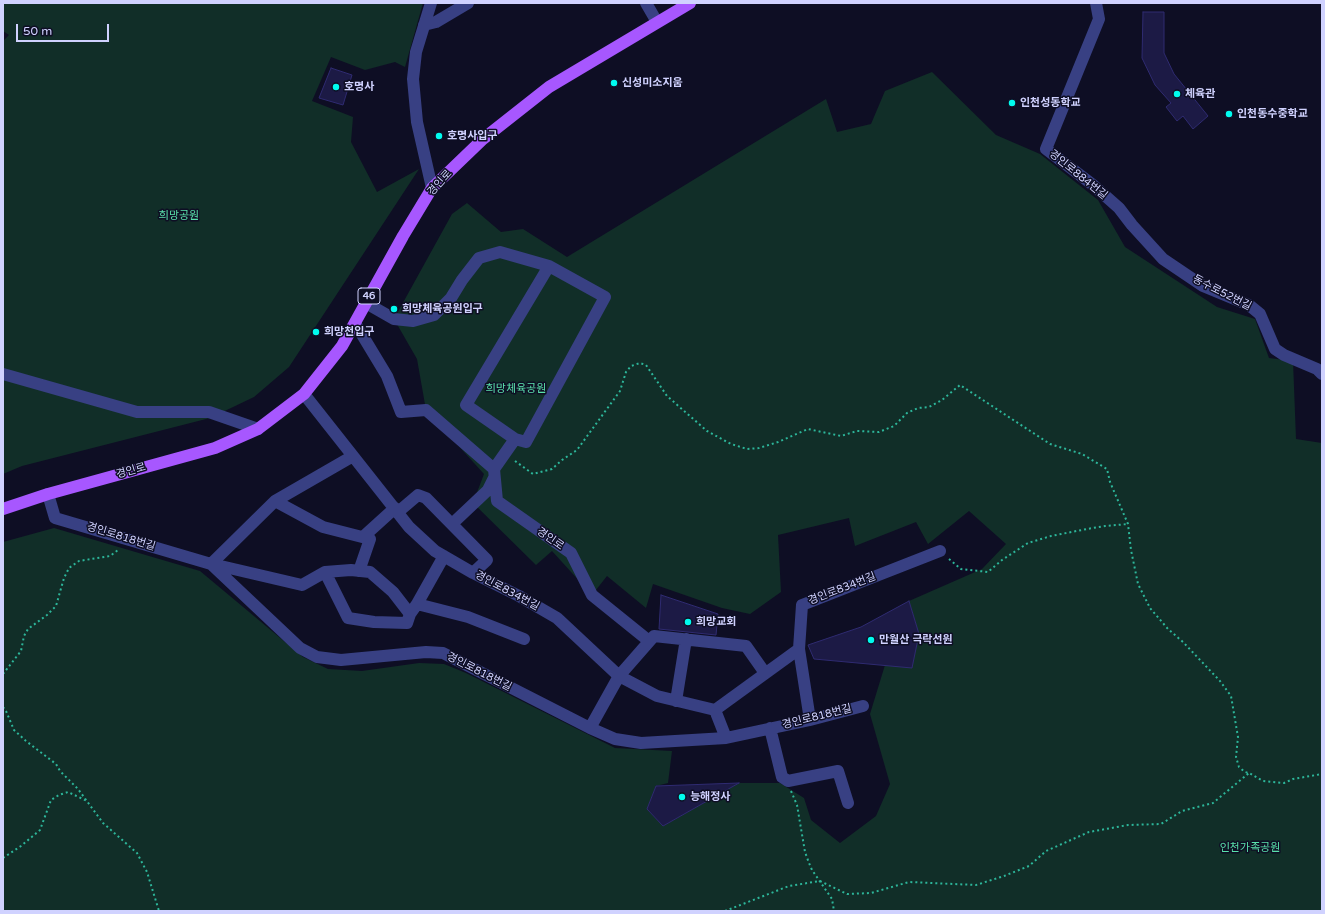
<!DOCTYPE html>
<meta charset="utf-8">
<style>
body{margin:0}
#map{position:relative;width:1325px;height:914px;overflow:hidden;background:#0e0e24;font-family:"Varela Round",sans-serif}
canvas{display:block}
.frame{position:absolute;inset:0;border:4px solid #d0d2ff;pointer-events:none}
.scale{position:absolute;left:16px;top:24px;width:93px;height:18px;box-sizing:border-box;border:2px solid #d0d2ff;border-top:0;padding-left:5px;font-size:12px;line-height:14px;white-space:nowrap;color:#d0d2ff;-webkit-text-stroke:3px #0e0e24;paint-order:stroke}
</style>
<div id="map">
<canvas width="1325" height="914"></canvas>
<div class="frame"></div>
<div class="scale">50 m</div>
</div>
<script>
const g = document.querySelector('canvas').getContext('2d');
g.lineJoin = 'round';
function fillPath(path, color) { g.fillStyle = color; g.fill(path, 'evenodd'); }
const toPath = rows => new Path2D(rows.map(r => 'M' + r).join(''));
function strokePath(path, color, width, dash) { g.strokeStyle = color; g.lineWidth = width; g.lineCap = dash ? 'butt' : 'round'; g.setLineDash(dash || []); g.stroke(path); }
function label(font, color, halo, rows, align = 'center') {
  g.font = font + ' "Varela Round","Noto Sans KR",sans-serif'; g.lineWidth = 3; g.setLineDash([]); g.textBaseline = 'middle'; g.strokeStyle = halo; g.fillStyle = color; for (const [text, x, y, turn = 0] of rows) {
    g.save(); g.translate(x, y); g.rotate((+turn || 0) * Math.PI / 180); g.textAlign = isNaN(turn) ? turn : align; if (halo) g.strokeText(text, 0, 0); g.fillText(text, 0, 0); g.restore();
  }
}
const green = toPath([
 [3,3,423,3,405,67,395,62,365,70,331,57,312,101,353,117,351,142,377,192,419,169,289,367,254,397,210,418,22,466,3,474,3,41,9,35,3,31],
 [932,72,996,135,1040,154,1098,200,1125,247,1217,307,1255,319,1269,358,1293,361,1296,439,1322,443,1322,911,3,911,3,542,54,528,200,571,303,657,328,669,362,671,419,663,444,664,466,673,615,748,672,751,668,783,656,786,647,809,663,826,739,783,780,783,804,798,811,820,840,843,876,816,890,784,870,714,885,665,912,667,919,634,909,601,982,569,1006,544,969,511,928,544,916,522,855,546,849,518,778,535,781,592,750,614,722,608,653,584,646,608,607,576,592,595,552,551,536,565,473,503,484,474,426,410,417,359,394,319,452,214,467,203,501,232,523,229,567,257,826,99,837,132,871,124,885,91]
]);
const building = toPath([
 [1143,12,1164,12,1164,53,1174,74,1208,116,1193,129,1183,116,1177,121,1166,107,1171,103,1155,85,1142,58,1143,12],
 [331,68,352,75,343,105,319,98,331,68],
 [661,595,718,614,716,635,659,629,661,595],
 [909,601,919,634,912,668,814,659,808,645,861,627,909,601],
 [739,783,663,826,647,809,656,786,739,783]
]);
const path = toPath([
 [515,461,533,474,552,469,562,460,577,450,620,391,626,372,631,366,640,363,646,365,667,396,707,431,731,444,747,449,759,448,778,442,808,429,841,436,857,431,879,432,894,426,907,413,918,408,929,407,942,400,960,385,1050,444,1082,454,1107,469,1110,482,1128,524,1131,550,1138,584,1150,608,1168,629,1183,642,1220,681,1231,696,1238,737,1236,757,1239,767,1245,772,1249,773,1263,781,1284,783,1293,779,1322,774],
 [949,559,961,569,988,572,1002,560,1028,543,1051,536,1087,529,1105,526,1128,524],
 [3,674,21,651,24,636,28,629,47,615,56,606,64,578,69,568,79,561,110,556,118,550],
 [3,707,6,711,14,730,26,741,56,764,60,771,78,789,103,823,137,853,147,872,159,911],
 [791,791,797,805,805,852,809,863,812,870,832,899,834,911],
 [3,858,21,846,40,830,51,800,59,795,68,792,87,801],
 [725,911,789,886,820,881,847,894,871,893,909,882,976,885,1004,876,1029,866,1046,851,1089,832,1128,825,1161,824,1182,811,1213,803,1249,773]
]);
const minor = toPath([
 [431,3,416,52,413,79,417,122,432,188],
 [646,3,657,22],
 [1096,3,1099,19,1046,149,1093,185,1119,208,1132,225,1163,259,1203,286,1249,305,1260,314,1275,349,1284,355,1317,369,1322,374],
 [424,25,436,22,468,3],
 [549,266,605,297,526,442,515,439,466,405,549,266],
 [366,303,394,319,413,321,434,315,451,298,462,280,479,258,500,252,549,266],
 [355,323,387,376,401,412,426,410,494,469],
 [3,374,137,412,209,412,258,429],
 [304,394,409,527,435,551,473,573,519,596,557,618,619,676,657,696,715,710,799,649,802,605,940,551],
 [515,439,494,469,497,501,571,553,592,595,649,641],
 [48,494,55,518,211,564,300,648,317,657,341,660,426,652,443,653,590,728,615,739,641,743,726,738,810,720,863,706],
 [275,501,323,527,370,539,359,571],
 [398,512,418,495,426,498,487,560,473,573],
 [452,524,488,490,494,478],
 [363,537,395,508],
 [211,564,275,501,353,456],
 [212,564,302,585,325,572,351,570,370,572,393,592,410,614,417,604,468,617,524,639],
 [325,572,348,618,374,622,407,623,410,614],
 [417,604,444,556],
 [799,649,810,720],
 [676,701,686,639],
 [715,710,726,738],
 [590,728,619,676,654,636,746,646,765,673],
 [770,728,782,777,788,781,838,771,848,803]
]);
const major = toPath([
 [3,509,48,494,215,448,258,429,304,394,342,346,403,236,432,188,483,139,549,87,690,3]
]);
const markers = [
 [614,83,4,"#00fbef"],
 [336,87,4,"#00fbef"],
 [1177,94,4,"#00fbef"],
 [1012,103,4,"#00fbef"],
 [1229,114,4,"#00fbef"],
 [439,136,4,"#00fbef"],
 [394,309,4,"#00fbef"],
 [316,332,4,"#00fbef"],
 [688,622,4,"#00fbef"],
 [871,640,4,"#00fbef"],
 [682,797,4,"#00fbef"]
];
const shields = [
 [369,296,22]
];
const shieldNames = [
 ["46",369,296]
];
const poiNames = [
 ["신성미소지움",622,83],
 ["호명사",344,87],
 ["체육관",1185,94],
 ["인천성동학교",1020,103],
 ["인천동수중학교",1237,114],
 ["호명사입구",447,136],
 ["희망체육공원입구",402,309],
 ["희망천입구",324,332],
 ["희망교회",696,622],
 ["만월산 극락선원",879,640],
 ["능해정사",690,797]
];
const streetNames = [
 ["경인로884번길",1078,175,39],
 ["경인로",440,183,-48],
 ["동수로52번길",1222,293,27],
 ["경인로",131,471,-16],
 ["경인로818번길",121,537,17],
 ["경인로",550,539,35],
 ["경인로834번길",842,589,-21],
 ["경인로834번길",507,591,28],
 ["경인로818번길",479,672,27],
 ["경인로818번길",817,717,-14]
];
const parkNames = [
 ["희망공원",179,216],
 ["희망체육공원",516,389],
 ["인천가족공원",1250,848]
];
fillPath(green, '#112e28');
fillPath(building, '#1c1a45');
strokePath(building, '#2f2b71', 1);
strokePath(path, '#2db69a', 2, [2, 3]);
strokePath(minor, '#384083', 12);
strokePath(major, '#a757ff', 12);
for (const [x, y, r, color] of markers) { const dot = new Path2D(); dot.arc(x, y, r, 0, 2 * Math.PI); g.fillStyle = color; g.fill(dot); strokePath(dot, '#0e0e24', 1.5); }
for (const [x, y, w] of shields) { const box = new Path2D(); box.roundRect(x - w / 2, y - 8, w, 16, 3); g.fillStyle = '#0e0e24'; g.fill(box); strokePath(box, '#d0d2ff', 1); }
label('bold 10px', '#d0d2ff', null, shieldNames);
label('bold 11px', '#d0d2ff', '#0e0e24', poiNames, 'left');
label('11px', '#d0d2ff', '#0e0e24', streetNames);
label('11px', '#5ae1ab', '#0e0e24', parkNames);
</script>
